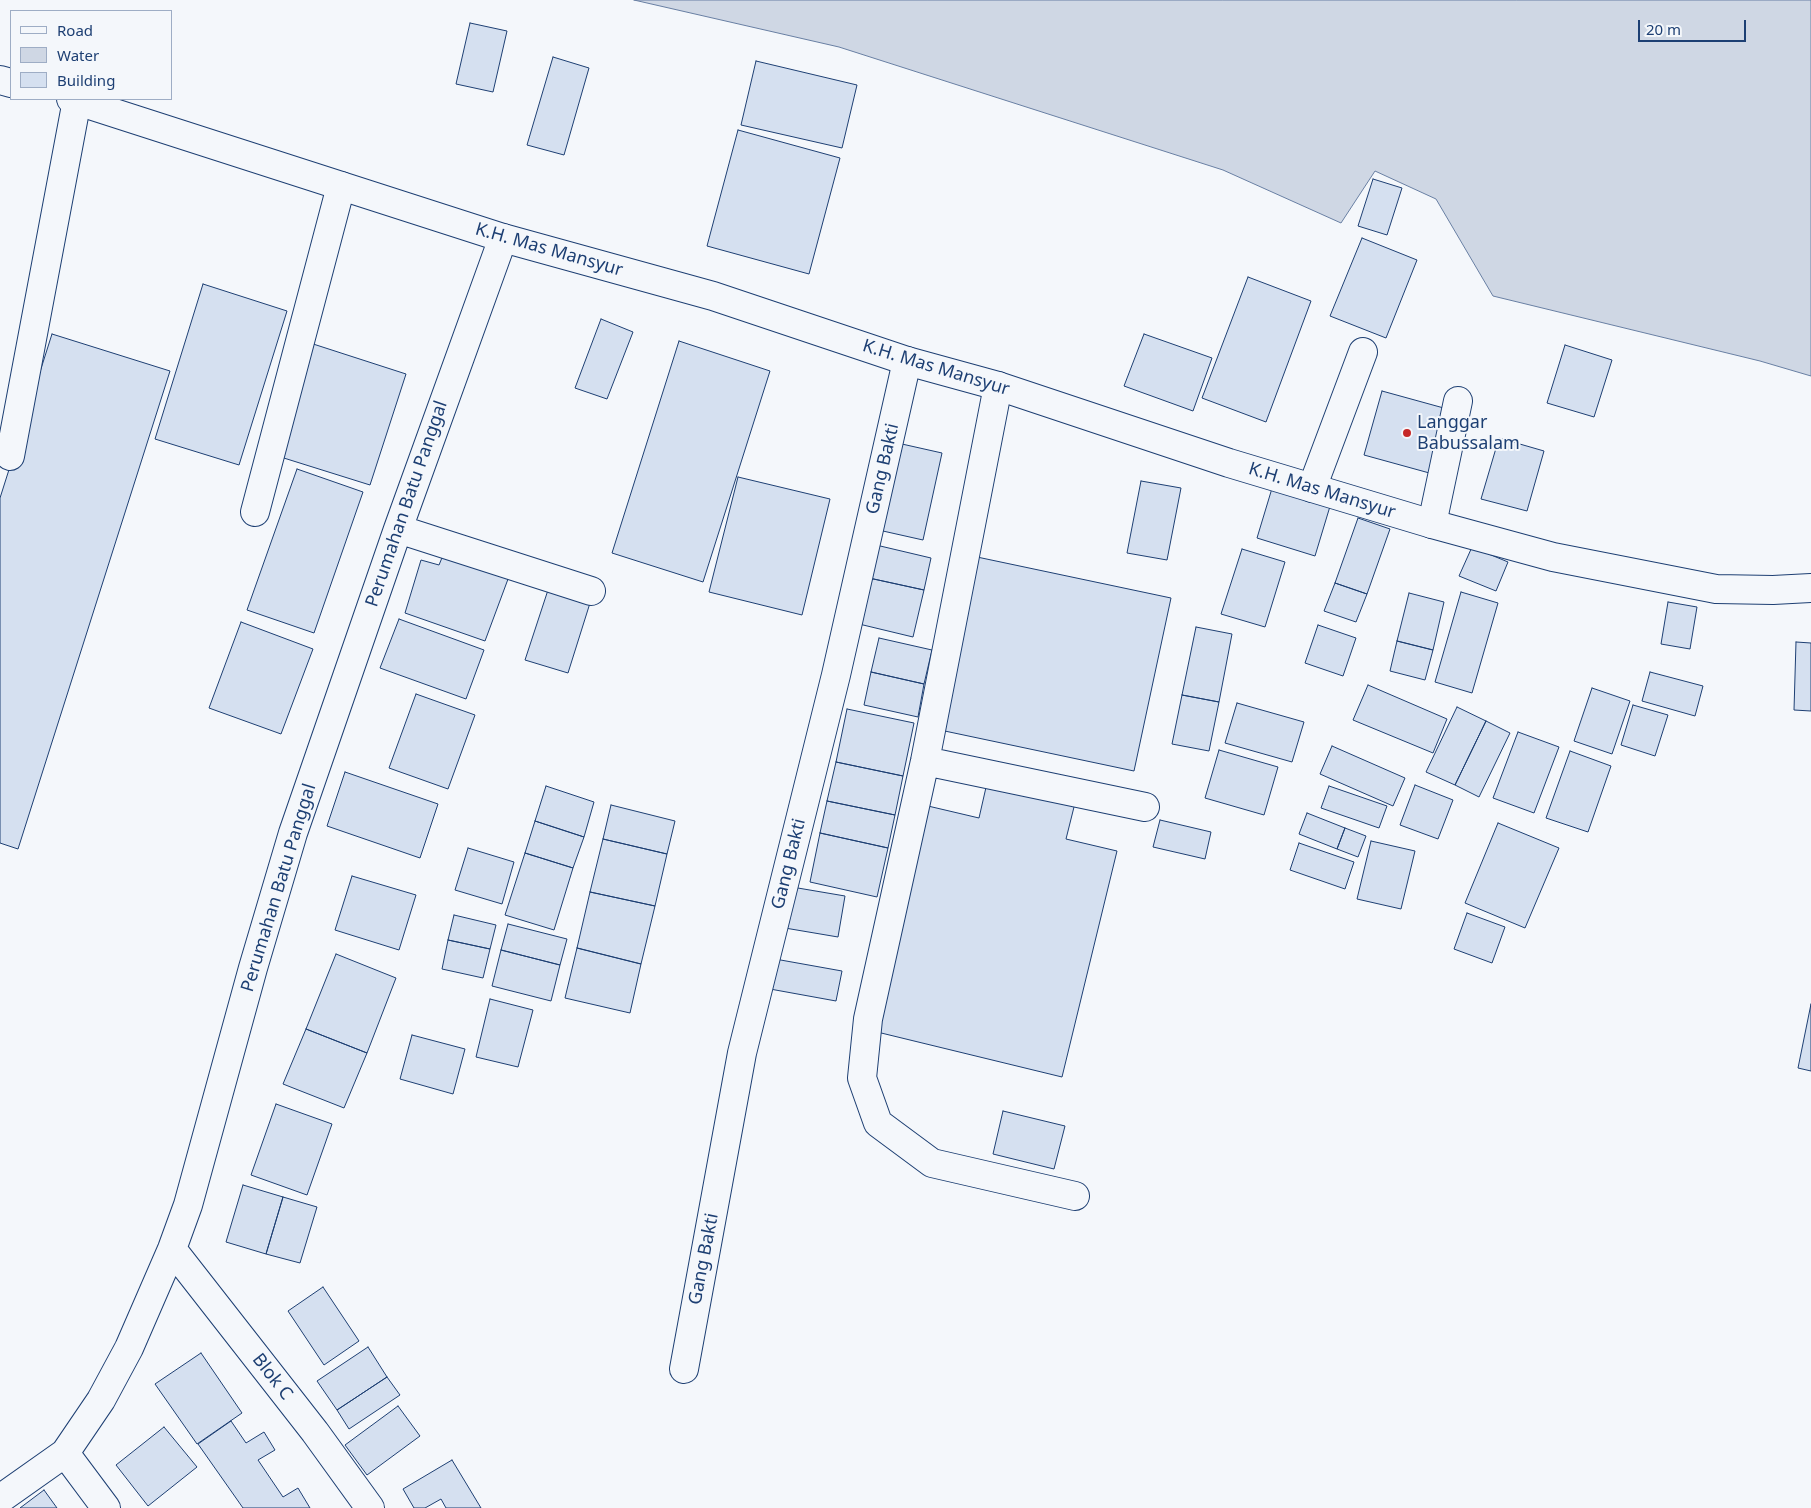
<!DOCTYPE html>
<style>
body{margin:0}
#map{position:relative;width:1811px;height:1508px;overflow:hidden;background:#f4f7fb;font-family:"Noto Sans",sans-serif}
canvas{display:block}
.legend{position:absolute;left:10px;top:10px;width:162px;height:90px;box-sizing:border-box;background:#f4f7fb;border:1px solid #9eadc5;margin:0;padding:6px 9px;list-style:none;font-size:15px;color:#1d3f73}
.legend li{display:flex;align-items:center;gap:10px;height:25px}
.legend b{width:25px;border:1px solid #9eadc5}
.scale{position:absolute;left:1638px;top:20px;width:108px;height:22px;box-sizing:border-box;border:2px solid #1d3f73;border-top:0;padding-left:6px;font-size:15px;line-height:18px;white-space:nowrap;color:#1d3f73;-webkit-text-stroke:4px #f4f7fb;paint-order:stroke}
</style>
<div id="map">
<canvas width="1811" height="1508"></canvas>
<ul class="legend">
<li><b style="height:6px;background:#f4f7fb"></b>Road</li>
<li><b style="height:14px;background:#cfd7e4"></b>Water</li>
<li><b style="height:14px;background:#d5e0f0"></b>Building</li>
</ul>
<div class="scale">20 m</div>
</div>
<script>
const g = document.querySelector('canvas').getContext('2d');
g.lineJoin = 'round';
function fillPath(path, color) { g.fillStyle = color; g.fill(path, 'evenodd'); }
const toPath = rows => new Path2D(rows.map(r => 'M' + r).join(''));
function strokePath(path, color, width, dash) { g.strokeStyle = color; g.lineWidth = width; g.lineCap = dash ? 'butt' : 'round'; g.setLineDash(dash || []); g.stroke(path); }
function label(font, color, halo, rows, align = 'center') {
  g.font = font + ' "Noto Sans",sans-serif'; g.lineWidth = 4; g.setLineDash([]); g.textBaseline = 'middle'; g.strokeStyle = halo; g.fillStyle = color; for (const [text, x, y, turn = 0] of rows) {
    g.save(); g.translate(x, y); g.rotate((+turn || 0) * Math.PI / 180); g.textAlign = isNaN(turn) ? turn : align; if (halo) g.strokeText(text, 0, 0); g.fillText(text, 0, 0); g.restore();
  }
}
const water = toPath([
 [634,0,1811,0,1811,376,1760,361,1493,296,1436,199,1375,171,1341,223,1223,170,839,47,634,0]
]);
const building = toPath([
 [470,23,507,31,493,92,456,84,470,23],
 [553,57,589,68,564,155,527,145,553,57],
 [756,61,857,85,842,148,741,125,756,61],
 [738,130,840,158,809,274,707,246,738,130],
 [1373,179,1402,188,1387,235,1358,226,1373,179],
 [1362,238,1417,260,1386,338,1330,316,1362,238],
 [1248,277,1311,301,1266,422,1202,398,1248,277],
 [203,284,287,311,239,465,155,439,203,284],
 [601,319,633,332,607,399,575,388,601,319],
 [52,334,170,371,18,849,0,843,0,498,52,334],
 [1144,334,1212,358,1193,411,1124,386,1144,334],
 [679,341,770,371,703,582,612,553,679,341],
 [307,342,406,374,370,485,271,454,307,342],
 [1565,345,1612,360,1594,417,1547,403,1565,345],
 [1382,391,1451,410,1433,474,1364,455,1382,391],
 [1499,438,1544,451,1527,511,1481,499,1499,438],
 [893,442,942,453,923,540,874,529,893,442],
 [297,469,363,492,314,633,247,610,297,469],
 [738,477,830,499,802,615,709,592,738,477],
 [1141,481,1181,488,1167,560,1127,553,1141,481],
 [1273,485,1331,503,1315,556,1257,538,1273,485],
 [1358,518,1390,529,1367,594,1335,583,1358,518],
 [876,545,931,558,924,590,869,578,876,545],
 [1472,547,1508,562,1496,591,1459,576,1472,547],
 [446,548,511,571,485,641,405,613,421,560,439,565,446,548],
 [1242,549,1285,562,1265,627,1221,614,1242,549],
 [977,557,1171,598,1134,771,940,730,977,557],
 [869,578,924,590,913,637,859,624,869,578],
 [1335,583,1367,594,1356,622,1324,611,1335,583],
 [548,590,590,603,568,673,525,660,548,590],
 [1461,592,1498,603,1472,693,1435,682,1461,592],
 [1409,593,1444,602,1433,650,1397,641,1409,593],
 [1668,602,1697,607,1690,649,1661,644,1668,602],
 [399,619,484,650,466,699,380,668,399,619],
 [241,622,313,649,281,734,209,708,241,622],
 [1318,625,1356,638,1343,676,1305,663,1318,625],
 [1196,627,1232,634,1219,702,1182,695,1196,627],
 [879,638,932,650,924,684,871,672,879,638],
 [1397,641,1433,650,1425,680,1390,671,1397,641],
 [1796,642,1811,643,1811,711,1794,710,1796,642],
 [871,672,924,684,918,717,864,705,871,672],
 [1650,672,1703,686,1695,716,1642,701,1650,672],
 [1368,685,1447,719,1433,753,1353,720,1368,685],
 [1592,688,1630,701,1612,754,1574,741,1592,688],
 [416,694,475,715,448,789,389,768,416,694],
 [1182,695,1219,702,1209,751,1172,744,1182,695],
 [1237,703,1304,722,1292,762,1225,743,1237,703],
 [1633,705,1668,715,1655,756,1621,745,1633,705],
 [1457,707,1486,721,1455,785,1426,772,1457,707],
 [847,709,914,723,903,776,836,762,847,709],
 [1486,721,1510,733,1479,797,1455,785,1486,721],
 [1518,732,1559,747,1534,813,1493,798,1518,732],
 [1332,746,1405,778,1393,806,1320,774,1332,746],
 [1219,750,1278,767,1264,815,1205,798,1219,750],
 [1570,751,1611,766,1588,832,1546,818,1570,751],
 [836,762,903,776,895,815,827,801,836,762],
 [345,772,438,804,420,858,327,826,345,772],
 [987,783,1075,803,1066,839,1117,851,1062,1077,873,1031,928,806,979,818,987,783],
 [1415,785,1453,800,1438,839,1400,825,1415,785],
 [546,786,594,802,584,837,535,821,546,786],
 [1329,786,1387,806,1379,828,1321,808,1329,786],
 [827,801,895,815,888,848,820,833,827,801],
 [611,805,675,821,667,854,603,839,611,805],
 [1307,813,1345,828,1337,849,1299,834,1307,813],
 [1160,820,1211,832,1205,859,1153,847,1160,820],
 [535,821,584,837,573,868,525,853,535,821],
 [1498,823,1559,848,1525,928,1465,903,1498,823],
 [1345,828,1366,836,1358,857,1337,849,1345,828],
 [820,833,888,848,877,897,810,882,820,833],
 [603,839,667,854,655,906,590,892,603,839],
 [1371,841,1415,851,1401,909,1357,899,1371,841],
 [1299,843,1354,862,1345,889,1290,870,1299,843],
 [468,848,514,862,502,904,455,890,468,848],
 [525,853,573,868,554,930,505,915,525,853],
 [352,876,416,895,399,950,335,930,352,876],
 [786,886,845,896,838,937,779,927,786,886],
 [590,892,655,906,641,964,577,948,590,892],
 [1467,913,1505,927,1492,963,1454,949,1467,913],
 [454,915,496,925,490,949,448,940,454,915],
 [508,924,567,939,560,965,501,950,508,924],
 [448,940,490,949,483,978,442,969,448,940],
 [577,948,641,964,630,1013,565,998,577,948],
 [501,950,560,965,551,1001,492,986,501,950],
 [336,954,396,978,367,1053,306,1029,336,954],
 [775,959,842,971,836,1001,770,989,775,959],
 [490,999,533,1010,518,1067,476,1057,490,999],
 [1811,1004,1811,1071,1798,1068,1811,1004],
 [306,1029,367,1053,344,1108,283,1084,306,1029],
 [412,1035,465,1049,453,1094,400,1079,412,1035],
 [276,1104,332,1124,307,1195,251,1175,276,1104],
 [1003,1111,1065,1126,1054,1169,993,1154,1003,1111],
 [243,1185,283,1197,266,1254,226,1242,243,1185],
 [283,1197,317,1207,300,1263,266,1254,283,1197],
 [323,1287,359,1341,324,1365,288,1311,323,1287],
 [368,1347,387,1377,337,1410,317,1381,368,1347],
 [201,1353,242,1413,197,1444,155,1384,201,1353],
 [387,1377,400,1395,349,1429,337,1410,387,1377],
 [398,1406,420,1436,367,1475,345,1445,398,1406],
 [231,1421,246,1443,264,1432,275,1450,258,1460,283,1497,298,1488,310,1508,243,1508,198,1444,231,1421],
 [164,1427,197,1467,148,1506,116,1465,164,1427],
 [452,1460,481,1508,446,1508,441,1499,425,1508,414,1508,403,1489,452,1460],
 [44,1490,57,1508,20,1508,44,1490]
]);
const minor = toPath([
 [998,386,925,761,868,1019,862,1078,878,1123,932,1163,1075,1196],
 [10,456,77,100],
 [1312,488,1363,352],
 [255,512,341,186],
 [1432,524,1458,401],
 [398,529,591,591],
 [925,761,1145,807],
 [172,1249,315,1432,370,1508],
 [684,1369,742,1053,836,675,907,361],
 [65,1453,106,1508],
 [0,1499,65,1453,101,1400,129,1348,172,1249,188,1205,253,968,293,833,398,529,503,238]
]);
const major = toPath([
 [0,80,11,83],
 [71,99,503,238,713,296,907,361,998,386,1229,463,1432,524,1553,557,1716,589,1773,590,1811,588]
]);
const markers = [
 [1407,433,5,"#c62828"]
];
const streetNames = [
 ["K.H. Mas Mansyur",549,250,16],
 ["K.H. Mas Mansyur",936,368,17],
 ["Gang Bakti",883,469,-77],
 ["K.H. Mas Mansyur",1322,491,17],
 ["Perumahan Batu Panggal",407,504,-71],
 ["Gang Bakti",789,864,-76],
 ["Perumahan Batu Panggal",279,888,-73],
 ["Gang Bakti",704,1259,-79],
 ["Blok C",272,1377,52]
];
const poiNames = [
 ["Langgar",1417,423],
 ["Babussalam",1417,444]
];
fillPath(water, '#cfd7e4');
strokePath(water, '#687fa3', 1);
fillPath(building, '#d5e0f0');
strokePath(building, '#1d3f73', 1);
strokePath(minor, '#1d3f73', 30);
strokePath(major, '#1d3f73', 30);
strokePath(minor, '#f4f7fb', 28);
strokePath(major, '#f4f7fb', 28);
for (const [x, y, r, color] of markers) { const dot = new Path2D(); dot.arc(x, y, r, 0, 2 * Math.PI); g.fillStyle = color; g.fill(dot); strokePath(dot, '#f4f7fb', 2); }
label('18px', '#1d3f73', '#f4f7fb', streetNames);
label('18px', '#1d3f73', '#f4f7fb', poiNames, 'left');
</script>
